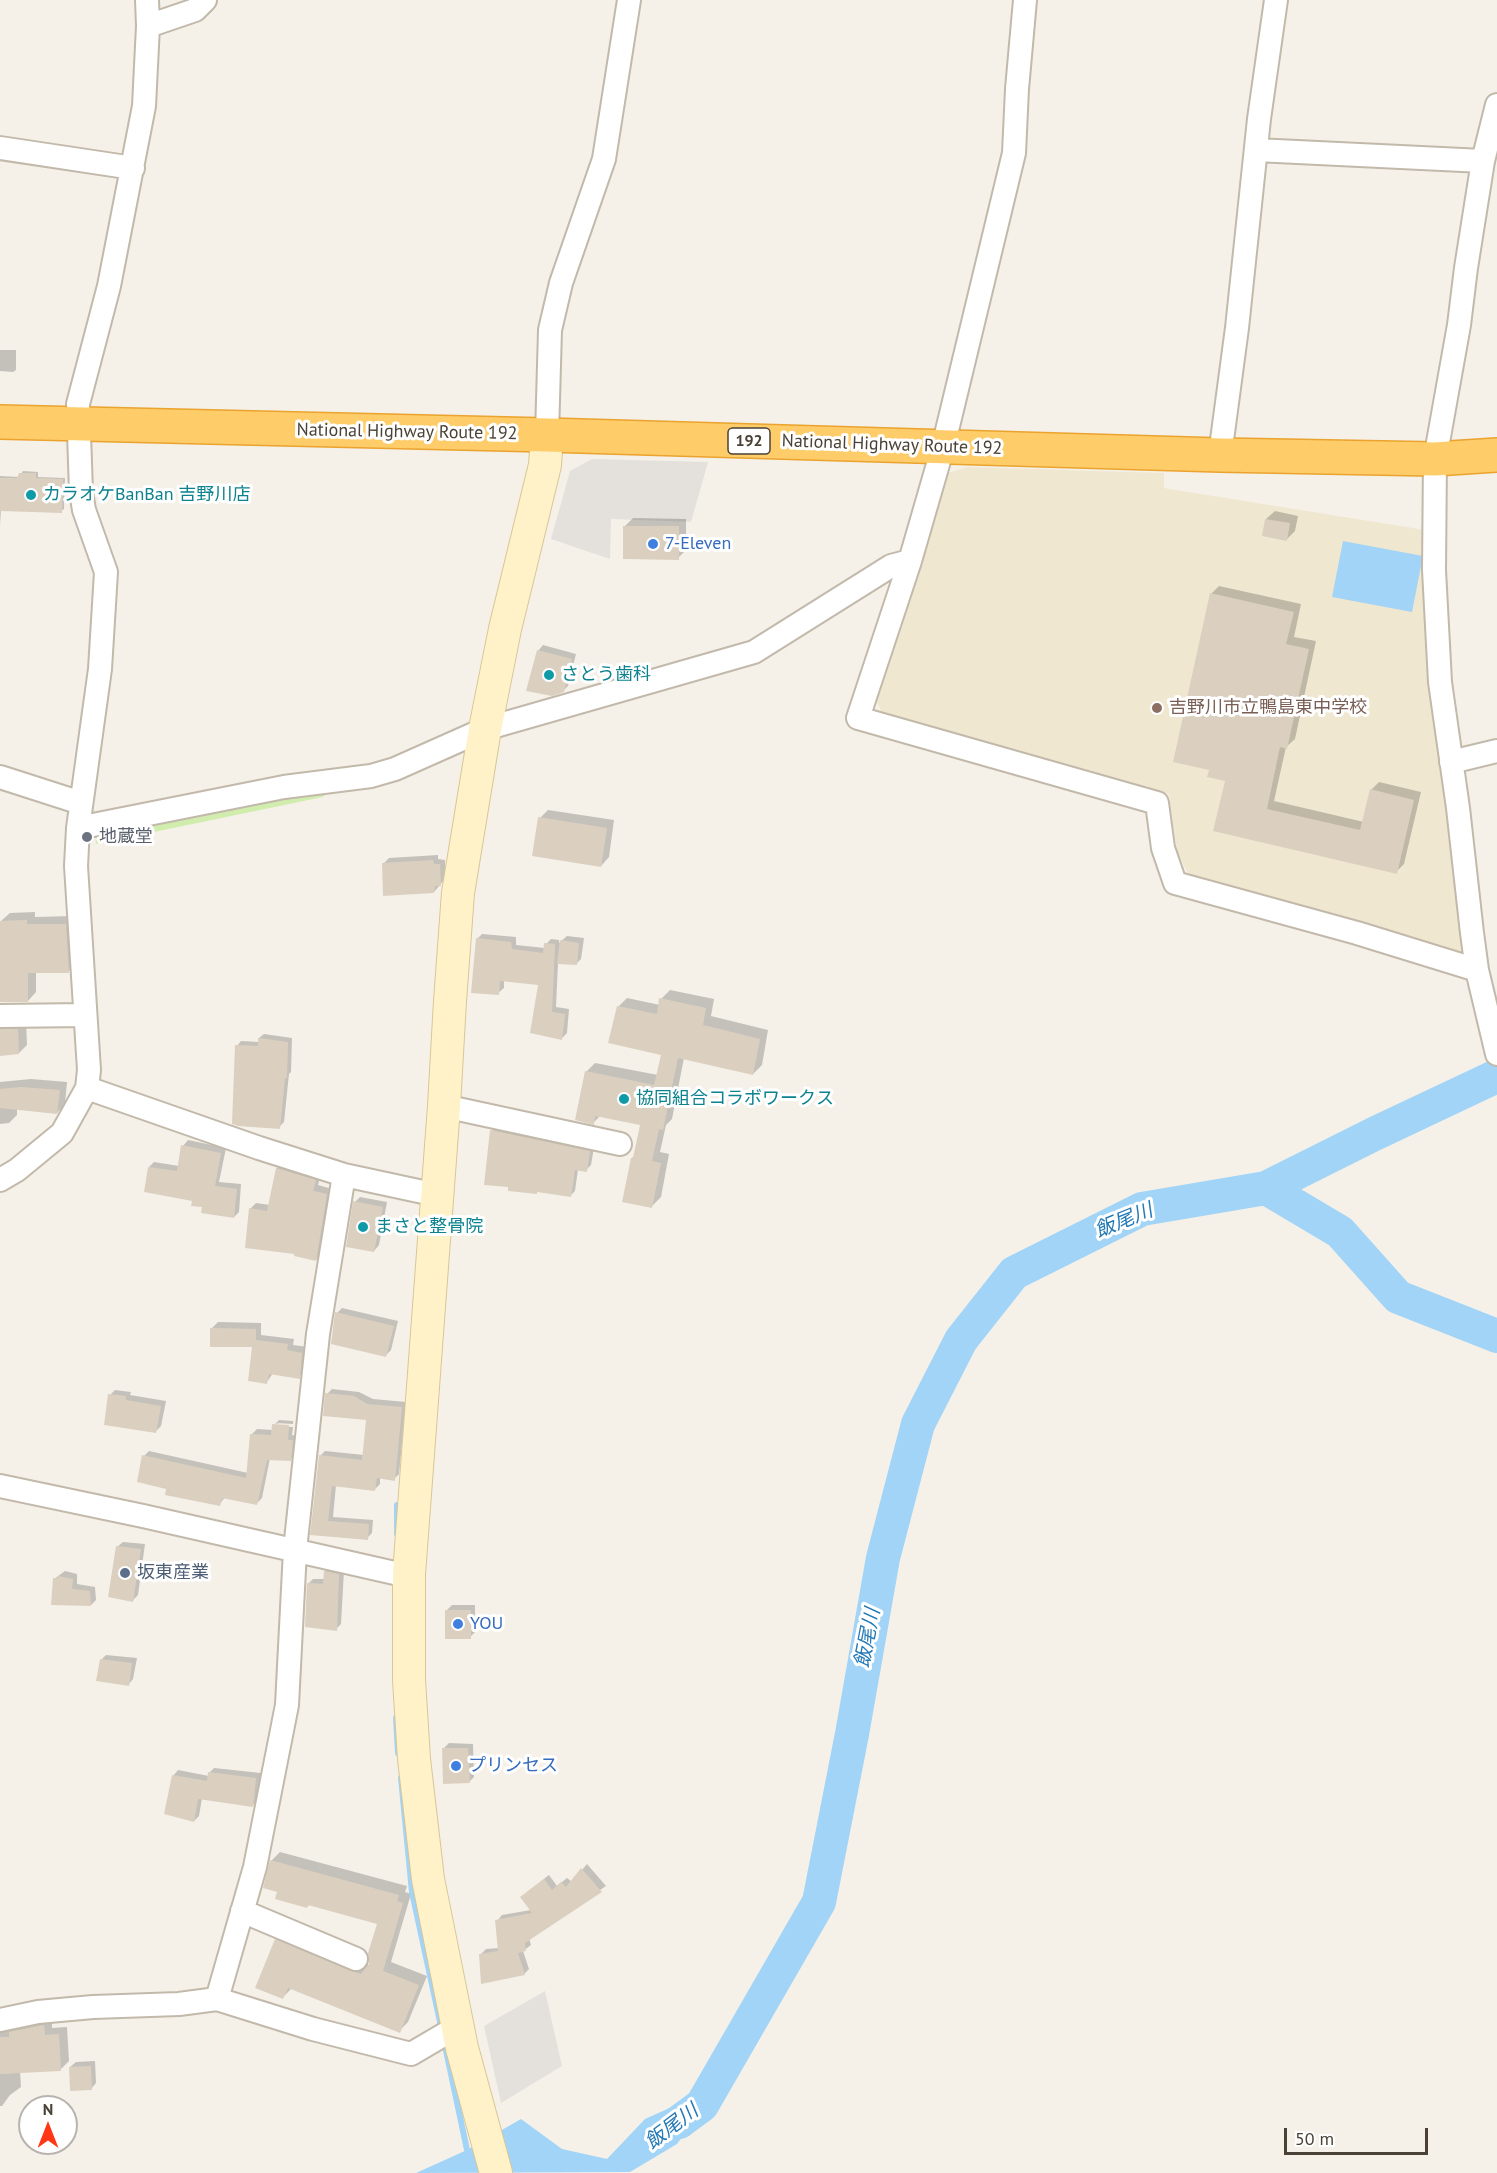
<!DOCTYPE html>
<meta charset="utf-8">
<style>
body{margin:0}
#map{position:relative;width:1497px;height:2173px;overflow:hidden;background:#f5f1e9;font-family:"PT Sans",sans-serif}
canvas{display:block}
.north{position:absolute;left:18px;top:2095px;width:60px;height:60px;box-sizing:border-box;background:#fff;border:2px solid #b7b3af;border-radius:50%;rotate:0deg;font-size:16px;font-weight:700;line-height:24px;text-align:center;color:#4a4236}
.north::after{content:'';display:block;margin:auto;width:21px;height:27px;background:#ff3716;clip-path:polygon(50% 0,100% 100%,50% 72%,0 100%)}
.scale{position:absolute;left:1284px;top:2128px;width:144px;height:27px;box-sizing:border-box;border:3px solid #4a4236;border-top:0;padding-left:8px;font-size:18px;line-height:21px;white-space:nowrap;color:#4a4236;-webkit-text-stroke:4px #fff;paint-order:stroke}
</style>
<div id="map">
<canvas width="1497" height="2173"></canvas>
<div class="north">N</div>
<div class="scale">50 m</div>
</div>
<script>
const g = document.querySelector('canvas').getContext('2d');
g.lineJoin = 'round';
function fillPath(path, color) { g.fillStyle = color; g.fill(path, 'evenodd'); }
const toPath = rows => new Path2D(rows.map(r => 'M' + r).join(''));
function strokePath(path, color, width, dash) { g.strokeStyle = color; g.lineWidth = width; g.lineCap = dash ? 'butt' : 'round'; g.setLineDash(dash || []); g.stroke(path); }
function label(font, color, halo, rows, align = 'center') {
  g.font = font + ' "PT Sans","Noto Sans JP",sans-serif'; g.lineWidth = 6; g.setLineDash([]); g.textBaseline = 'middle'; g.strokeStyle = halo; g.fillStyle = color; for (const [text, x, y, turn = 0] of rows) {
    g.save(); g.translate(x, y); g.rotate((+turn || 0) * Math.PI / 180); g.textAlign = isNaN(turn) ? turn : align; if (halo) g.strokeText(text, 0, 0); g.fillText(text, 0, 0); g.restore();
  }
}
const education = toPath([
 [967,467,1164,473,1164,488,1425,530,1436,735,1465,957,1189,876,1177,851,1169,794,884,717,875,698,938,476]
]);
const green = toPath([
 [331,788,323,797,96,844,95,831]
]);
const parking = toPath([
 [592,459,708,462,691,522,611,519,610,559,551,539,570,471],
 [545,1991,562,2066,501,2103,484,2026]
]);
const water = toPath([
 [1343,541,1423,556,1412,612,1332,597],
 [721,2085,677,2144,630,2172,416,2173,467,2150,521,2119,562,2149,607,2159,645,2119]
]);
const shadow = toPath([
 [0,337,0,350,16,350,16,370,13,372,0,371],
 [23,471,38,472,38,477,65,478,64,509,61,511,1,510,0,525,0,476,19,477],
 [1275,511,1298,516,1295,531,1287,539,1266,519],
 [633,518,686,519,686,550,678,558,625,526],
 [1219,586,1301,604,1294,637,1316,641,1295,739,1286,747,1274,801,1364,822,1371,790,1379,782,1421,792,1404,864,1396,872,1215,830,1226,780,1210,769,1211,594],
 [543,645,576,654,568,686,563,691,538,651],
 [548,810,614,820,609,857,601,866,540,818],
 [438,855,438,859,445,860,445,879,434,892,383,864,389,858],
 [35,912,35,917,74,916,77,963,69,971,36,972,36,992,28,1001,0,1001,1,921,10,913],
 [482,934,516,937,516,945,545,948,546,944,551,939,559,940,559,943,567,936,584,938,581,959,576,964,558,963,556,1007,569,1009,567,1033,562,1038,540,983,504,980,504,988,498,993,477,939],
 [670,990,714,999,711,1016,768,1030,762,1065,753,1074,684,1058,672,1119,666,1125,660,1152,669,1154,661,1197,652,1206,632,1158,635,1155,642,1124,600,1116,593,1123,586,1072,595,1063,658,1075,663,1054,618,1007,627,998,660,1005,661,999],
 [0,1018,26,1022,27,1045,19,1053,0,1054],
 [264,1034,292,1038,291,1072,289,1074,284,1122,279,1127,237,1046,241,1041,259,1042,259,1038],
 [31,1079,67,1082,65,1104,57,1113,17,1108,17,1115,9,1123,0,1124,0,1082],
 [496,1126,594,1147,591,1165,586,1170,578,1169,575,1191,570,1196,492,1130],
 [188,1140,226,1148,219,1182,241,1184,239,1212,234,1217,204,1206,149,1167,154,1162,179,1166,183,1146],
 [283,1163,321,1175,318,1185,332,1189,321,1254,316,1260,250,1209,256,1203,270,1205,277,1168],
 [360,1197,387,1202,379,1245,374,1251,355,1202],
 [342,1308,398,1321,391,1350,386,1355,337,1313],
 [218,1322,261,1323,261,1335,294,1339,293,1345,308,1347,305,1371,299,1377,273,1373,267,1382,254,1346,212,1328],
 [332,1389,359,1392,373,1399,406,1402,399,1474,394,1479,380,1477,380,1484,375,1489,336,1485,333,1517,373,1520,372,1533,367,1538,312,1534,320,1456,325,1451,364,1455,367,1419,327,1394],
 [115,1390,131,1392,130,1395,166,1401,161,1426,156,1431,110,1395],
 [279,1420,293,1421,293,1424,276,1423,276,1426,293,1427,292,1435,297,1436,295,1455,290,1460,270,1458,262,1498,257,1503,225,1497,219,1505,167,1488,144,1456,149,1451,248,1473,251,1435,257,1429,273,1430,274,1425],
 [123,1542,145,1544,138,1595,133,1600,117,1547],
 [330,1566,344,1570,341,1624,336,1629,308,1584,313,1579,325,1579,325,1571],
 [65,1571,77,1574,77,1584,95,1587,96,1600,91,1605,54,1579],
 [452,1605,475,1605,475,1632,470,1637,446,1611],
 [106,1655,137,1658,133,1679,128,1685,101,1660],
 [449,1743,473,1744,474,1777,469,1782,444,1748],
 [214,1768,261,1773,258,1800,253,1805,202,1798,199,1816,194,1821,173,1776,178,1770,209,1776,209,1773],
 [280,1852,407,1886,405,1892,411,1894,391,1962,427,1976,408,2022,399,2031,292,1988,283,1997,276,1940,285,1931,360,1963,370,1965,379,1923,310,1904,307,1907,279,1891,271,1861],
 [587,1864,606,1886,529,1938,531,1945,523,1951,529,1969,524,1974,480,1955,486,1949,499,1948,497,1921,502,1915,531,1910,527,1892,549,1875,557,1886,567,1878,572,1882],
 [52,2018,52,2028,67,2027,69,2061,61,2069,20,2071,21,2087,10,2095,2,2106,0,2106,0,2030,14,2029,19,2024],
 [95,2061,96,2083,91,2089,70,2067,76,2062]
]);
const stream = toPath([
 [397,1534,397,1505],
 [396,1718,398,1753],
 [401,1778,412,1892,442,2031],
 [444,2041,467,2150]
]);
const river = toPath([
 [1266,1188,1340,1232,1398,1297,1497,1336],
 [679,2122,702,2105,819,1902,852,1734,883,1558,918,1424,961,1340,1014,1273,1142,1209,1266,1188,1374,1134,1497,1076]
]);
const building = toPath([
 [19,473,36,473,36,478,63,479,62,513,0,511,0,478,17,478],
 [1265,519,1290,523,1287,541,1262,536],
 [623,526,679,526,679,560,623,559],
 [1210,593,1294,612,1286,644,1309,649,1287,749,1280,747,1267,809,1360,830,1370,789,1414,800,1397,874,1213,831,1225,781,1207,777,1209,770,1173,762],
 [537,650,572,659,564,692,552,696,526,691],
 [538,817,607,828,601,867,532,856],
 [433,860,434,864,440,864,441,886,435,886,434,893,383,896,382,863],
 [27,920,27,924,66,924,69,973,28,973,28,1002,0,1002,0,921],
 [476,938,511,942,512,949,543,953,544,943,555,944,552,1012,565,1014,562,1040,530,1033,538,985,500,981,499,995,471,993],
 [560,940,579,943,577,965,557,964],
 [659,998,706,1008,703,1025,760,1039,753,1075,678,1058,663,1130,659,1129,652,1161,661,1163,652,1208,622,1202,631,1158,633,1158,640,1125,595,1116,594,1125,575,1120,585,1071,654,1085,661,1055,608,1043,617,1006,657,1014],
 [18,1029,19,1054,0,1056,0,1029],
 [258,1038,288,1042,287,1078,285,1078,280,1129,238,1126,232,1124,235,1045,258,1046],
 [21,1087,60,1090,57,1114,0,1108,0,1089],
 [490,1130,590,1151,587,1172,575,1170,571,1197,537,1192,537,1194,508,1191,508,1187,484,1185],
 [181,1145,221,1153,215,1186,237,1189,234,1218,201,1213,202,1207,191,1206,192,1201,144,1192,148,1167,177,1171],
 [276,1168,316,1180,313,1191,327,1194,316,1261,294,1256,294,1254,245,1248,249,1208,267,1211],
 [353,1201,383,1207,374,1252,346,1247],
 [335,1312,394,1326,386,1357,331,1344],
 [210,1328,256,1329,256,1340,288,1344,287,1350,302,1353,300,1379,269,1374,267,1384,248,1381,252,1347,210,1347],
 [325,1393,354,1396,367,1404,402,1407,395,1481,377,1478,375,1491,332,1486,328,1521,369,1524,368,1540,310,1535,319,1455,362,1460,366,1420,323,1416],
 [108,1394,126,1396,126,1400,161,1406,156,1433,104,1425],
 [272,1424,289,1425,288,1440,293,1440,291,1461,267,1460,257,1505,222,1498,220,1506,165,1495,166,1489,137,1482,142,1455,246,1478,250,1434,271,1435],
 [116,1546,141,1549,133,1602,108,1597],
 [324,1571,339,1574,337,1631,305,1627,307,1583,323,1584],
 [58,1576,73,1579,72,1589,90,1591,91,1606,51,1605,53,1578,58,1578],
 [445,1610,471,1610,471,1639,445,1639],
 [100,1659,132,1663,129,1686,96,1681],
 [442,1748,468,1748,470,1783,443,1784],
 [208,1772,256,1778,253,1807,198,1799,194,1822,164,1814,172,1775,207,1781],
 [270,1860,399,1895,397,1901,403,1903,383,1971,419,1985,400,2033,288,1988,283,1999,255,1988,275,1939,351,1971,361,1974,369,1964,368,1953,377,1924,308,1905,307,1908,275,1899,277,1892,263,1888],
 [581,1868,602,1892,525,1943,526,1951,518,1953,525,1975,481,1984,479,1954,498,1951,495,1920,532,1913,520,1897,544,1879,552,1890,561,1882,566,1887],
 [44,2025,45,2035,59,2034,61,2071,0,2074,0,2037,9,2037,9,2032],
 [91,2066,92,2090,70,2091,69,2067]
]);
const street = toPath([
 [148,26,195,10,205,0],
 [1497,105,1483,161,1466,268,1459,325,1435,459,1434,570,1440,682,1458,808,1472,933,1477,970,1497,1054],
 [0,148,133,168],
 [1256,150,1483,161],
 [547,435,550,330,561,283,604,159,629,0],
 [1220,455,1237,328,1259,119,1276,0],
 [910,561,858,718,1157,803,1163,848,1175,883,1357,933,1477,970],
 [1451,762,1497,751],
 [0,777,81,803],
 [78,828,284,787,371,776,395,769,485,729,754,652,891,566,910,561,943,447,1014,153,1017,89,1025,0],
 [0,1016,85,1015],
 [87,1088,259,1148,344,1175,437,1195],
 [444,1106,620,1144],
 [0,1180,17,1170,62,1133,87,1088,89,1070,76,866,78,828,100,669,106,572,84,510,81,492,78,404,109,286,144,106,148,26,147,0],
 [0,1486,143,1516,399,1574,409,1574],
 [242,1911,356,1959],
 [217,1999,255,1867,287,1705,295,1550,318,1334,344,1175],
 [0,2020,38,2012,93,2007,179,2004,217,1999,313,2029,411,2054,457,2027]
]);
const secondary = toPath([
 [496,2173,462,2048,428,1879,414,1759,409,1680,409,1574,444,1106,450,1001,458,893,485,729,505,629,545,465,547,435]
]);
const highway = toPath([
 [0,422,547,435,1220,455,1435,459,1497,455]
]);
const markers = [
 [31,495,6,"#0f9aa8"],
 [653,544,6,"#3f7fe0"],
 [549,675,6,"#0f9aa8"],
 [1157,708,6,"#8d6e63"],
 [87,837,6,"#6b7280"],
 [624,1099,6,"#0f9aa8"],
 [363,1227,6,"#0f9aa8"],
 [125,1573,6,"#5c6f8a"],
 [458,1624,6,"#3f7fe0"],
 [456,1766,6,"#3f7fe0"]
];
const shields = [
 [749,441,42]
];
const shieldNames = [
 ["192",749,441]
];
const streetNames = [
 ["National Highway Route 192",407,432,1],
 ["National Highway Route 192",892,445,2]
];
const cultureNames = [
 ["カラオケBanBan 吉野川店",43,495],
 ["さとう歯科",561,675],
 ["協同組合コラボワークス",636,1099],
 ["まさと整骨院",375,1227]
];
const shopNames = [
 ["7-Eleven",665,544],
 ["YOU",470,1624],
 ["プリンセス",468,1766]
];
const educationNames = [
 ["吉野川市立鴨島東中学校",1169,708]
];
const worshipNames = [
 ["地蔵堂",99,837]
];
const serviceNames = [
 ["坂東産業",137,1573]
];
const waterNames = [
 ["飯尾川",1124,1221,-22],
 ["飯尾川",868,1638,-79],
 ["飯尾川",672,2127,-37]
];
fillPath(education, '#f0e7d1');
fillPath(green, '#d1edae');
fillPath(parking, '#e4e1dd');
fillPath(water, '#a1d4f6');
fillPath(shadow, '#0003');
strokePath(stream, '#a1d4f6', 6);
strokePath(river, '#a1d4f6', 34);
fillPath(building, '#dbd0c0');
strokePath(street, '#c2b9aa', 26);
strokePath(secondary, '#d9c695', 34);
strokePath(highway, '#eaa32e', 36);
strokePath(street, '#fff', 22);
strokePath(secondary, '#fff2c9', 32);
strokePath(highway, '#ffcc6a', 33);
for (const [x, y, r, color] of markers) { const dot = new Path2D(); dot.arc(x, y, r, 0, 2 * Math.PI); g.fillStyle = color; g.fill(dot); strokePath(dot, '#fff', 2); }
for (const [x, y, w] of shields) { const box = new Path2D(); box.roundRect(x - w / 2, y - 13, w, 26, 4.5); g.fillStyle = '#fff'; g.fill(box); strokePath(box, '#4a4236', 1.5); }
label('bold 16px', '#4a4236', null, shieldNames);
label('18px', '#4a4236', '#fff', streetNames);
label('18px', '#0d838f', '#fff', cultureNames, 'left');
label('18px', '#366cbe', '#fff', shopNames, 'left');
label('18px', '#785e54', '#fff', educationNames, 'left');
label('18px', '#5b616d', '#fff', worshipNames, 'left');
label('18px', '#4e5e75', '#fff', serviceNames, 'left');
label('italic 20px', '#257ab6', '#fff', waterNames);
</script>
